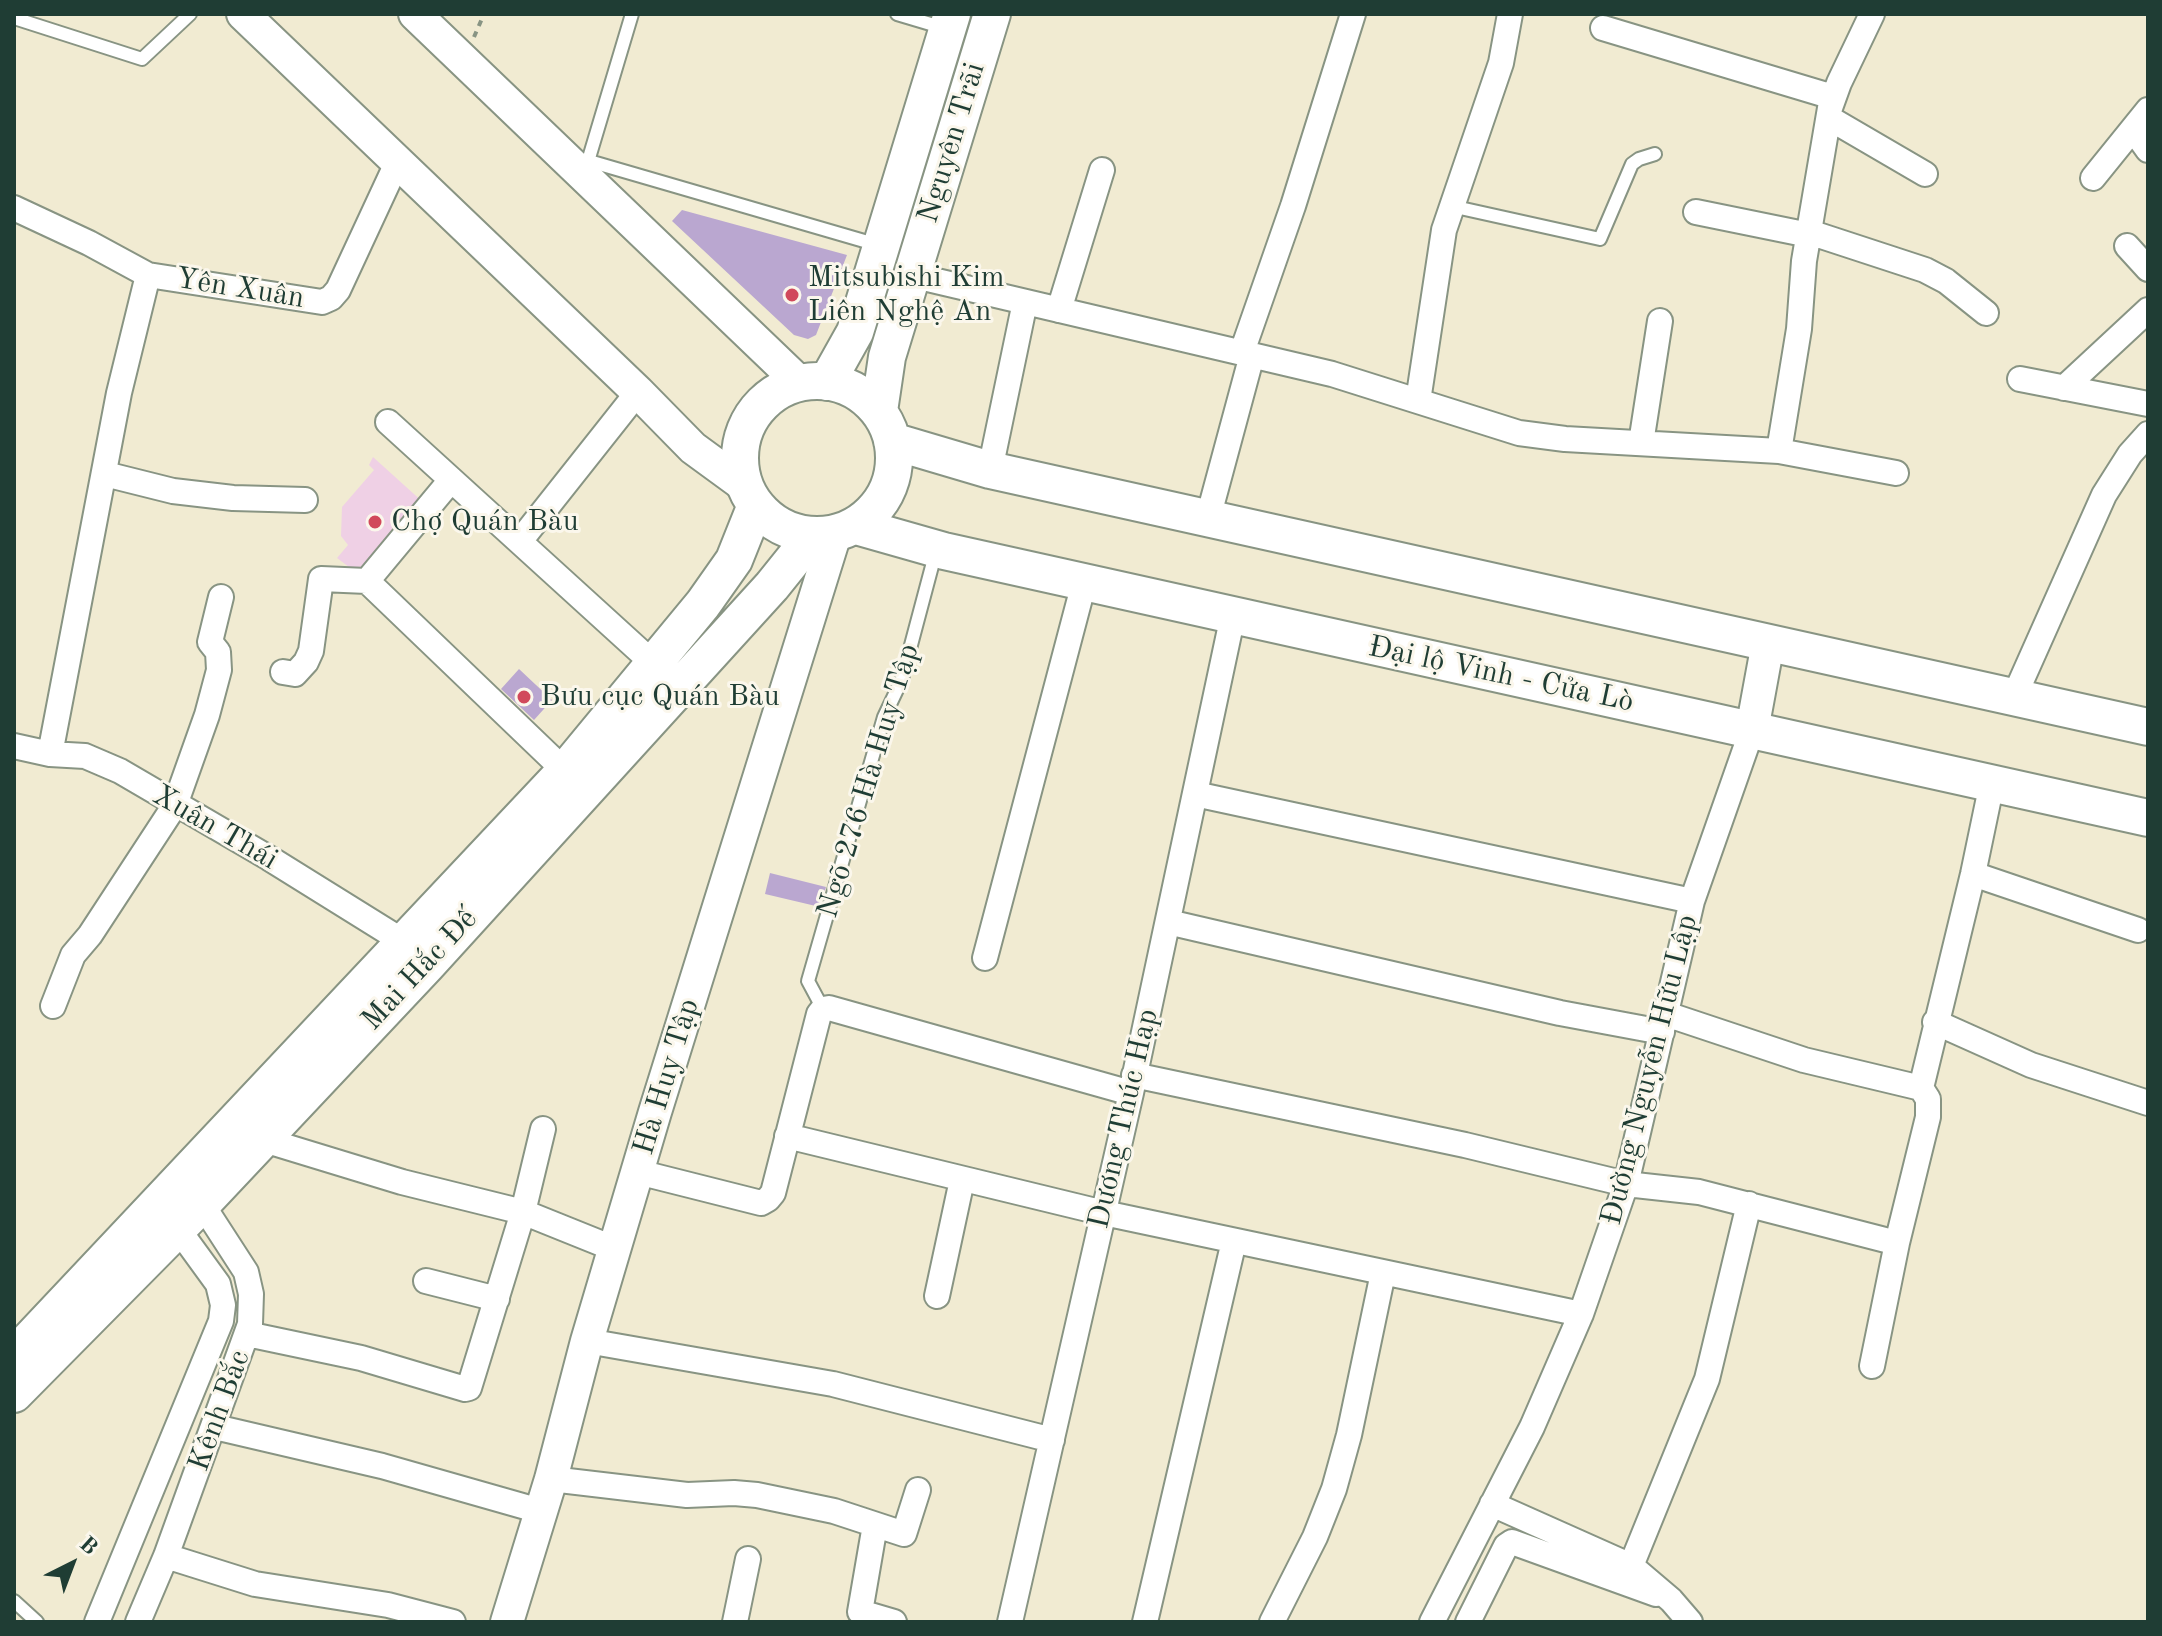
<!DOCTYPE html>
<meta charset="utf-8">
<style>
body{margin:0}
#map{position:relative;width:2162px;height:1636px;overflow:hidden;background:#f1ebd2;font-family:"Old Standard TT",serif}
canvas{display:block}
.frame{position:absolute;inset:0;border:16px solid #1f3d34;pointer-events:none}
.north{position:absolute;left:32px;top:1524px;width:80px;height:80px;-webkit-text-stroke:6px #fbf7ec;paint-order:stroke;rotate:42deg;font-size:22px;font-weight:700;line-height:32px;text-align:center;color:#1f3d34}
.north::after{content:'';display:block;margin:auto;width:28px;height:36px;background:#1f3d34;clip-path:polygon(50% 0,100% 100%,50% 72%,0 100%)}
</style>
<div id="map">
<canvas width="2162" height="1636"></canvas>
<div class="frame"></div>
<div class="north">B</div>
</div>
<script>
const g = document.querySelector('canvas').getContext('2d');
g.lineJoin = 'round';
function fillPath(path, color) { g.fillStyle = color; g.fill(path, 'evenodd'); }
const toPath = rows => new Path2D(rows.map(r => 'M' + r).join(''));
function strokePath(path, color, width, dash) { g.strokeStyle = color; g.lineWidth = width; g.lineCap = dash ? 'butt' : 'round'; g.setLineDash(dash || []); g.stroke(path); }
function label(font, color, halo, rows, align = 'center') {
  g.font = font + ' "Old Standard TT",serif'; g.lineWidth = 6; g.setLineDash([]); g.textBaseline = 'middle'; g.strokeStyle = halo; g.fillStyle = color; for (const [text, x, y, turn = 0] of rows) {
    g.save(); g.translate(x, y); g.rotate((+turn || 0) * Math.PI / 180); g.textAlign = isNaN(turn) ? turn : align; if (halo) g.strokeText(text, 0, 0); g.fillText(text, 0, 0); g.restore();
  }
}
const built = toPath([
 [373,457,425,504,361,576,337,558,348,545,341,536,342,507,374,470,369,465]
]);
const building = toPath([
 [682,210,847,255,816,335,808,339,794,335,672,221],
 [519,669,552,700,534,720,501,689],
 [770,873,826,887,820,907,765,894]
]);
const path = toPath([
 [474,37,484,14]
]);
const lane = toPath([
 [897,14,944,28],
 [14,18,142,59,190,14],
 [589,161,878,245],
 [586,168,632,14],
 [1451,206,1600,239,1632,164,1639,159,1655,154],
 [823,1009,808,981,884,717,902,679,936,551],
 [14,1601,37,1622]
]);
const street = toPath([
 [1603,28,1833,97],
 [1829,118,1925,174],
 [2133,129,2148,150],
 [2093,178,2148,110],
 [14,208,89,243,148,275,322,302,331,298,338,290,397,163],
 [1696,212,1809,235],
 [1809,232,1925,270,1946,281,1986,313],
 [2127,246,2148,269],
 [911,275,1332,374,1519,433,1565,439,1779,451,1896,473],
 [1059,310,1102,170],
 [1242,352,1293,206,1353,14],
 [2020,379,2148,404],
 [2064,388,2148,310],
 [1418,401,1444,230,1501,63,1510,14],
 [388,422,654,664],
 [1641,443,1660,321],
 [1779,451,1799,329,1804,261,1830,108,1839,83,1872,14],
 [990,470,1025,302],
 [105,474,173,491,233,498,305,500],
 [451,480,367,581,565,771],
 [1208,518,1252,355],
 [520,541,638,392],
 [283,672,295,674,306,662,311,651,321,579,367,581],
 [2014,697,2104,495,2130,454,2148,434],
 [14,746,50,754,85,756,120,771,269,858,404,942],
 [50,754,119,393,148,275],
 [1195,794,1692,901],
 [1973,874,2138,930],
 [1168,922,1560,1013,1662,1032],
 [985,958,1084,583],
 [53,1006,73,955,90,935,175,805,207,715,219,670,218,652,210,642,221,597],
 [1666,1014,1804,1060,1921,1088],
 [1935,1022,2031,1065,2148,1103],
 [1134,1075,1465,1145,1626,1184,1699,1192,1897,1243],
 [787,1136,1104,1213,1581,1314],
 [261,1139,402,1182,523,1212,615,1249],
 [638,1172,761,1203,768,1199,773,1193,819,1014,823,1009,829,1008,1131,1093],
 [426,1281,497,1299],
 [937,1296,962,1180],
 [247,1334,361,1358,465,1389,469,1388,523,1212,543,1129],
 [587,1341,833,1384,1052,1440],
 [1872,1366,1897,1243,1928,1117,1928,1099,1921,1088,1973,874,1992,783],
 [215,1427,382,1466,540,1511],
 [551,1479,687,1495,734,1493,757,1495,834,1511,904,1534,918,1490],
 [1492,1504,1631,1566],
 [875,1525,860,1612,894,1622],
 [166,1556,255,1584,388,1605,453,1622],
 [97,1622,221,1321,223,1305,218,1284,178,1229],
 [138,1622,166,1556,250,1324,251,1294,246,1272,202,1204],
 [735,1622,748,1559],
 [1010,1622,1131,1093,1233,615],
 [1145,1622,1234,1241],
 [1272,1622,1315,1537,1334,1489,1349,1435,1383,1273],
 [1432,1622,1532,1427,1581,1314,1626,1184,1692,901,1752,730],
 [1468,1622,1506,1546,1512,1542,1656,1594],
 [1690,1622,1671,1600,1631,1566,1707,1379,1749,1204]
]);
const secondary = toPath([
 [243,14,638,392,693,448,745,486],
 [415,14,800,383],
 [1752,730,1768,643],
 [507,1622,551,1479,587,1341,655,1112,835,534]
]);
const primary = toPath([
 '740 458a77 77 0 1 1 154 0a77 77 0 1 1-154 0Z',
 [827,382,855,332,952,14],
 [879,411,887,357,992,14],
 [892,441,990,470,2148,727],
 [856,526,944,551,2148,818],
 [14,1356,565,771,703,604,734,560,756,505],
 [14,1394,202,1204,427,965,772,586,813,535]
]);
const markers = [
 [792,295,8,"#d1495b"],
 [375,522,8,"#d1495b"],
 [524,697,8,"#d1495b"]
];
const streetNames = [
 ["Nguyên Trãi",952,143,-73],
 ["Yên Xuân",240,289,9],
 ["Đại lộ Vinh - Cửa Lò",1501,675,12],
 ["Ngõ 276 Hà Huy Tập",869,781,-73],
 ["Xuân Thái",215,828,30],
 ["Mai Hắc Đế",420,970,-47],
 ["Đường Nguyễn Hữu Lập",1650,1070,-76],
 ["Hà Huy Tập",667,1077,-73],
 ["Dương Thúc Hạp",1124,1119,-77],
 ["Kênh Bắc",220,1411,-70]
];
const poiNames = [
 ["Mitsubishi Kim",808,278],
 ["Liên Nghệ An",808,312],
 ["Chợ Quán Bàu",391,522],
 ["Bưu cục Quán Bàu",540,697]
];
fillPath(built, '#efd0e5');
fillPath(building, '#baa7d0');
strokePath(lane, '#889483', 16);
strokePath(street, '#889483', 28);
strokePath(secondary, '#889483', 36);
strokePath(primary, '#889483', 40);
strokePath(path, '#889483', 4, [6, 6]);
strokePath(lane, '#fff', 12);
strokePath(street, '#fff', 24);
strokePath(secondary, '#fff', 32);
strokePath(primary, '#fff', 36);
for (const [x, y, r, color] of markers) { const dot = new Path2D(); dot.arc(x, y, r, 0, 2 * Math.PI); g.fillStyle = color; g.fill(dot); strokePath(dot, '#fbf7ec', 3); }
label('30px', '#1f3d34', '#fbf7ec', streetNames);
label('30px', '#1f3d34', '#fbf7ec', poiNames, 'left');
</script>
